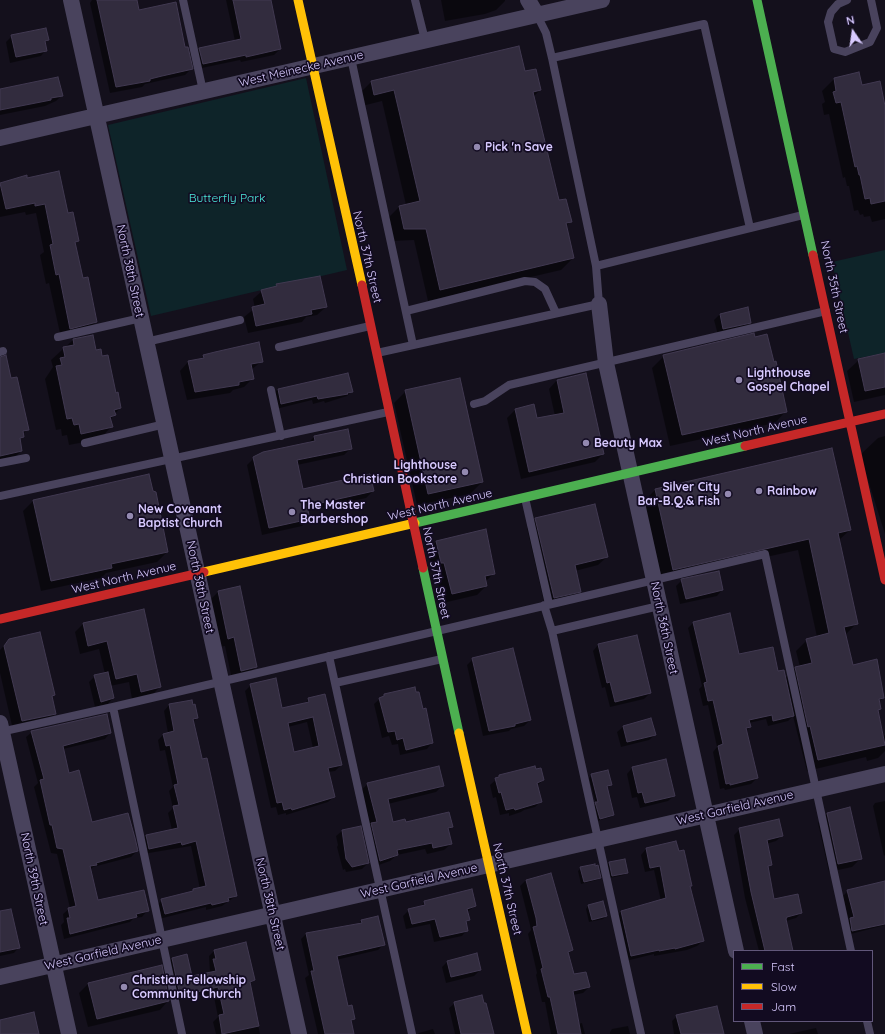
<!DOCTYPE html>
<style>
body{margin:0}
#map{position:relative;width:885px;height:1034px;overflow:hidden;background:#14101c;font-family:Quicksand,sans-serif}
canvas{display:block}
.legend{position:absolute;left:733px;top:950px;width:140px;height:72px;box-sizing:border-box;background:#120b21;border:1px solid #61577a;margin:0;padding:5px 7px;list-style:none;font-size:12px;color:#d8caff}
.legend li{display:flex;align-items:center;gap:8px;height:20px}
.legend b{width:20px;border:1px solid #61577a}
.north{position:absolute;left:833px;top:12px;width:40px;height:40px;-webkit-text-stroke:3px #120b21;paint-order:stroke;rotate:347deg;font-size:11px;font-weight:700;line-height:16px;text-align:center;color:#d8caff}
.north::after{content:'';display:block;margin:auto;width:14px;height:18px;background:#d8caff;clip-path:polygon(50% 0,100% 100%,50% 72%,0 100%)}
</style>
<div id="map">
<canvas width="885" height="1034"></canvas>
<ul class="legend">
<li><b style="height:5px;background:#4caf50"></b>Fast</li>
<li><b style="height:5px;background:#ffc107"></b>Slow</li>
<li><b style="height:5px;background:#c62828"></b>Jam</li>
</ul>
<div class="north">N</div>
</div>
<script>
const g = document.querySelector('canvas').getContext('2d');
g.lineJoin = 'round';
function fillPath(path, color) { g.fillStyle = color; g.fill(path, 'evenodd'); }
const toPath = rows => new Path2D(rows.map(r => 'M' + r).join(''));
function strokePath(path, color, width, dash) { g.strokeStyle = color; g.lineWidth = width; g.lineCap = dash ? 'butt' : 'round'; g.setLineDash(dash || []); g.stroke(path); }
function label(font, color, halo, rows, align = 'center') {
  g.font = font + ' Quicksand,sans-serif'; g.lineWidth = 3.5; g.setLineDash([]); g.textBaseline = 'middle'; g.strokeStyle = halo; g.fillStyle = color; for (const [text, x, y, turn = 0] of rows) {
    g.save(); g.translate(x, y); g.rotate((+turn || 0) * Math.PI / 180); g.textAlign = isNaN(turn) ? turn : align; if (halo) g.strokeText(text, 0, 0); g.fillText(text, 0, 0); g.restore();
  }
}
const green = toPath([
 [306,78,347,270,151,316,108,125],
 [885,250,885,353,854,359,832,262]
]);
const shadow = toPath([
 [92,0,136,0,139,12,184,49,191,69,185,75,154,82,145,84,142,87,110,93,90,3],
 [226,0,270,0,280,49,274,55,241,62,240,60,197,69,194,54,200,49,235,41],
 [441,0,505,0,505,1,496,10,485,14,445,21],
 [12,36,48,40,45,43,46,50,41,56,10,63,6,42],
 [519,48,524,73,540,90,533,97,558,201,571,221,565,227,573,258,561,270,428,301,414,240,393,241,387,219,399,207,406,205,382,101,362,106,359,94,371,82],
 [859,74,861,86,885,110,885,219,872,222,870,216,864,217,863,214,860,215,858,210,854,211,849,186,847,186,845,177,843,178,829,114,824,115,822,104,825,102,822,91,834,79],
 [0,89,62,95,56,101,45,106,0,115],
 [26,176,26,179,67,214,78,240,74,244,82,280,96,322,86,332,61,338,49,283,46,284,40,255,44,252,36,213,26,215,25,212,0,217,0,183],
 [277,285,326,307,317,315,306,317,302,322,248,333,244,317,255,308,253,299,262,291,274,288],
 [720,314,750,322,745,328,718,335,714,320],
 [73,340,95,351,102,357,120,408,110,420,111,427,100,439,69,445,67,435,62,436,61,429,56,430,45,379,53,367,51,360],
 [885,354,885,395,854,402,847,371,859,360],
 [204,356,262,361,251,370,253,378,244,387,233,390,230,393,187,400,180,371,188,362,200,359],
 [664,356,786,411,775,423,670,446,652,368],
 [0,364,27,429,19,441,21,451,12,460,0,463],
 [557,380,603,454,595,462,521,479,507,418,515,410,536,420,555,416,549,389],
 [278,389,352,391,347,396,325,403,324,401,313,404,312,400,276,409,273,394],
 [406,391,482,482,470,494,417,505,394,403],
 [315,436,351,448,344,455,297,465,303,490,373,491,366,498,307,511,309,519,302,526,262,535,247,465,254,458,308,443],
 [885,436,885,534,860,455,878,438],
 [149,476,167,552,157,562,106,573,101,578,41,591,23,511,33,501],
 [655,490,850,530,838,541,856,624,845,635,852,666,883,698,879,702,880,709,877,712,883,736,885,735,885,751,878,758,867,761,866,757,807,771,793,716,788,721,768,726,766,719,749,723,750,727,746,731,757,778,751,784,725,790,724,788,720,789,713,752,717,747,708,705,703,706,699,689,702,686,688,628,693,623,739,655,777,672,785,678,796,668,800,667,796,651,807,640,817,637,798,550,662,580,644,501],
 [536,519,607,557,598,565,575,571,580,591,571,600,545,606,527,528],
 [436,542,494,573,485,582,486,586,477,595,443,603,435,571,432,572,428,551],
 [682,580,722,590,717,596,680,604,676,586],
 [239,588,256,667,247,676,232,680,225,646,219,647,209,601,218,592],
 [143,610,160,687,152,695,132,699,129,682,110,686,113,698,108,704,95,707,89,682,95,676,105,674,99,649,80,654,75,632,83,624],
 [9,640,53,695,51,697,55,714,46,722,13,730,0,673,0,650],
 [598,645,650,693,644,699,610,707,605,687,602,688,593,651],
 [473,659,530,720,524,726,511,729,509,731,483,736,467,665],
 [251,685,282,709,304,704,309,699,341,765,335,771,328,772,334,797,328,802,286,815,286,813,278,815,276,807,271,808,245,691],
 [307,722,313,748,294,753,288,727],
 [384,695,432,743,427,749,400,755,398,744,392,745,389,736,382,738,374,704],
 [169,705,197,718,193,722,236,896,222,906,206,910,206,907,159,919,156,906,162,900,190,893,193,890,200,889,191,846,143,854,141,842,146,836,172,830,168,813,173,808,169,791,173,787,165,750,160,751,158,740,163,735,168,733,164,711],
 [623,727,655,735,649,740,621,747,617,732],
 [32,732,110,733,105,739,63,749,68,774,91,823,137,851,131,857,93,867,90,870,97,901,147,911,142,917,134,918,130,922,64,939,61,925,64,922,63,914,70,908,57,854,51,853,34,787,38,783,26,737],
 [632,768,674,796,668,801,640,808,637,797,632,798,627,774],
 [592,775,611,785,607,788,613,815,611,817,597,821,593,806,596,804,589,778],
 [500,776,543,780,537,786,541,801,535,807,524,810,521,812,509,816,509,813,500,815,496,797,493,798,490,785],
 [368,784,443,785,436,792,388,804,392,823,452,827,448,830,451,844,444,850,427,854,425,849,397,855,390,861,373,867,361,790],
 [885,801,885,855,884,856,873,806,875,803],
 [827,814,861,858,852,867,829,872,818,823],
 [740,829,782,836,776,841,766,844,771,864,767,868,774,901,801,913,796,918,786,921,793,951,759,951,745,898,734,835],
 [342,831,368,863,362,869,346,872,345,869,343,870,337,847,338,845,336,836],
 [675,842,691,885,689,887,703,941,697,946,687,950,654,956,654,954,626,961,616,917,621,911,661,901,654,870,645,872,641,855,646,849],
 [624,860,627,872,624,875,610,878,607,866,609,863],
 [581,868,600,878,597,880,581,884,578,871],
 [550,874,572,950,568,954,574,976,589,987,583,993,573,995,578,1024,582,1023,585,1034,551,1034,545,1002,542,1002,536,975,537,973,528,934,531,930,530,925,520,886,526,880],
 [885,882,885,925,847,935,845,924,849,921,843,896,848,891],
 [425,902,475,906,467,912,469,920,465,923,467,930,462,936,434,942,430,924,406,929,403,916,409,910,420,907],
 [588,906,606,916,603,919,589,922,586,909],
 [0,912,19,947,14,953,0,956],
 [361,921,383,945,378,950,336,960,347,1007,354,1019,350,1022,353,1034,318,1034,305,978,309,975,301,939,306,934,358,924],
 [215,950,254,980,250,984,260,1034,216,1034,213,1022,218,1017,213,992,174,1001,167,964,172,959,191,977,210,973,209,956],
 [448,961,480,970,474,976,446,983,442,967],
 [88,984,168,1001,160,1010,88,1027,79,993],
 [455,1003,491,1034,455,1034,449,1008],
 [677,1016,723,1034,674,1034,672,1021],
 [628,1026,630,1034,610,1034,610,1032,612,1029],
 [816,1028,818,1034,789,1034],
 [433,1029,435,1034,418,1034,419,1033]
]);
const building = toPath([
 [97,0,137,0,139,10,176,2,185,47,188,47,193,69,162,76,150,79,150,81,116,87,97,0],
 [233,0,271,0,281,49,246,57,246,55,203,64,199,48,241,39,233,0],
 [46,28,49,40,45,41,47,51,16,57,11,35,46,28],
 [519,46,525,71,536,69,541,90,533,92,559,200,566,199,572,222,566,223,574,258,440,290,426,229,404,229,399,206,420,201,394,90,374,95,371,81,519,46],
 [859,72,862,85,880,81,885,106,885,201,871,204,870,198,865,199,860,175,859,175,857,166,855,167,841,102,836,103,833,92,836,91,834,78,859,72],
 [58,77,63,96,51,98,51,100,0,110,0,89,58,77],
 [59,171,68,213,73,212,79,241,75,242,83,278,88,277,97,322,70,329,59,274,56,275,50,245,53,244,45,204,35,206,35,203,6,209,0,183,27,175,27,178,59,171],
 [320,276,327,307,311,310,312,314,256,326,252,307,265,304,261,290,277,286,276,284,320,276],
 [748,307,751,323,723,329,720,314,748,307],
 [754,333,755,337,767,334,774,362,776,361,787,412,682,435,663,355,754,333],
 [93,335,96,350,101,349,102,356,108,355,116,393,118,392,121,408,114,410,116,415,110,417,113,427,81,434,79,424,74,425,72,418,67,419,56,366,62,365,60,358,65,357,63,347,74,345,73,339,93,335],
 [259,342,263,362,251,364,254,379,239,382,239,385,195,392,188,361,204,358,203,355,215,352,259,342],
 [885,353,885,387,865,391,858,359,885,353],
 [6,355,11,378,17,377,29,430,23,431,24,437,20,438,22,451,0,456,0,357,6,355],
 [348,373,353,392,347,393,348,394,318,399,317,396,281,404,278,389,348,373],
 [586,373,604,454,529,472,515,409,534,404,537,418,564,413,557,380,586,373],
 [460,378,483,482,428,494,405,390,460,378],
 [348,429,352,449,297,460,303,489,370,474,374,491,307,506,310,519,269,528,253,457,263,452,315,441,314,436,348,429],
 [832,448,851,530,838,533,858,624,844,627,853,665,877,659,884,698,879,699,881,709,878,710,885,745,818,760,810,726,808,727,795,667,812,663,806,639,829,633,809,539,673,570,655,489,832,448],
 [149,474,153,491,156,492,168,552,111,564,112,568,51,581,33,500,149,474],
 [595,504,608,557,575,565,581,592,554,598,535,518,595,504],
 [486,529,495,574,485,576,487,586,452,594,444,563,441,563,436,541,486,529],
 [719,571,723,590,686,599,681,579,719,571],
 [240,586,257,667,241,671,234,637,228,639,218,591,240,586],
 [144,609,161,687,141,692,137,674,116,679,107,641,88,646,83,623,144,609],
 [730,613,739,654,773,647,778,671,784,670,794,716,773,721,772,715,749,720,751,727,746,728,758,778,730,785,730,783,726,784,718,746,723,744,713,700,708,701,704,683,707,682,693,622,730,613],
 [40,632,55,695,52,696,56,714,22,721,4,646,9,639,40,632],
 [637,635,651,693,615,702,610,682,607,683,598,644,637,635],
 [513,648,531,720,515,724,515,726,489,731,472,658,513,648],
 [108,672,114,698,101,702,94,675,108,672],
 [276,678,282,708,309,702,308,698,325,694,342,765,328,768,335,797,292,810,291,808,284,810,282,802,277,803,250,684,276,678],
 [313,717,319,746,294,752,288,723,313,717],
 [415,687,416,692,419,692,423,709,426,708,433,743,406,750,403,738,397,740,395,731,388,732,379,698,384,696,384,694,415,687],
 [192,700,193,705,195,704,198,718,193,719,202,758,202,759,207,758,237,896,228,898,229,901,212,905,211,903,165,914,161,899,193,891,193,889,206,886,196,841,182,845,181,842,149,849,146,835,178,828,173,806,179,805,174,785,178,784,170,745,166,746,163,734,174,731,169,704,192,700],
 [107,714,111,733,63,746,69,773,79,770,92,822,128,813,135,838,138,851,96,863,97,865,90,866,98,900,144,890,149,911,136,914,137,917,70,934,67,918,70,918,68,908,76,906,63,849,57,848,52,825,50,825,40,780,44,779,31,731,107,714],
 [651,718,656,735,627,742,623,726,651,718],
 [666,759,675,796,645,803,642,792,638,793,632,767,666,759],
 [439,766,444,786,388,799,393,822,405,819,406,822,449,812,453,827,448,828,452,844,433,848,432,843,397,850,398,855,380,861,371,823,377,822,367,783,439,766],
 [535,766,536,769,541,768,544,780,537,783,542,802,515,810,514,808,506,810,501,792,499,793,495,778,499,777,499,775,535,766],
 [608,770,612,785,607,786,614,815,600,819,595,802,598,802,591,774,608,770],
 [850,807,862,859,838,864,827,813,850,807],
 [779,819,783,836,767,840,772,865,768,866,774,899,798,894,802,913,787,917,786,919,793,951,765,951,751,892,739,828,779,819],
 [361,826,369,863,352,867,346,859,342,830,361,826],
 [676,841,679,851,684,850,692,886,690,886,704,941,675,949,675,948,659,951,659,950,631,956,621,911,666,898,660,866,650,868,646,848,676,841],
 [625,859,628,873,612,876,609,862,625,859],
 [595,864,595,866,598,865,601,878,584,882,580,867,595,864],
 [551,873,573,950,568,952,574,974,586,972,590,987,573,991,581,1034,558,1034,550,997,548,997,541,969,543,968,533,927,537,926,536,918,526,880,551,873],
 [885,881,885,924,852,931,850,918,854,917,847,890,885,881],
 [472,889,476,906,467,909,470,920,466,921,468,931,440,937,435,919,412,924,408,909,425,905,424,901,472,889],
 [603,901,607,916,592,920,588,905,603,901],
 [11,909,20,948,0,952,0,911,11,909],
 [378,916,385,945,337,956,348,1006,352,1005,355,1019,351,1020,354,1034,325,1034,311,971,314,971,306,933,362,923,361,920,378,916],
 [246,942,255,980,250,982,259,1026,222,1034,219,1015,224,1014,218,987,180,996,172,958,187,954,192,976,216,971,213,959,216,959,214,950,246,942],
 [477,953,481,970,451,977,447,961,477,953],
 [162,965,169,1001,97,1019,88,983,162,965],
 [482,995,484,1003,486,1003,494,1034,461,1034,454,1002,482,995],
 [717,1006,724,1034,681,1034,676,1015,717,1006],
 [34,1012,39,1034,0,1034,0,1020,34,1012]
]);
const lane = toPath([
 [183,0,203,91],
 [415,0,425,40],
 [847,0,838,4,831,12,828,22,834,49,845,52,870,42,877,28,871,0],
 [351,58,413,345],
 [552,58,704,24,750,228],
 [596,266,803,215],
 [406,311,525,281,535,282,545,289,556,313],
 [58,337,141,318],
 [146,342,240,320],
 [279,347,370,326],
 [0,352,3,351],
 [377,353,599,304,596,266,552,58,546,33,537,15],
 [271,390,281,436],
 [474,404,485,401,509,385,826,311],
 [85,443,165,424],
 [0,463,26,458],
 [0,496,388,412],
 [525,498,549,604],
 [544,605,552,631,641,1034],
 [552,631,659,606],
 [329,656,412,1034],
 [335,683,442,659],
 [113,707,182,1034],
 [0,732,113,707,765,554,851,951],
 [867,1021,870,1034]
]);
const street = toPath([
 [71,0,299,1034],
 [528,0,537,15],
 [0,138,602,0],
 [599,304,606,363,736,951],
 [0,723,69,1034],
 [0,977,885,774],
 [752,1021,755,1034]
]);
const fast = toPath([
 [757,0,813,255],
 [415,523,745,446],
 [423,568,459,733]
]);
const slow = toPath([
 [298,0,362,285],
 [204,572,415,523],
 [459,733,527,1034]
]);
const jam = toPath([
 [813,255,885,580],
 [362,285,423,568],
 [745,446,885,414],
 [0,619,204,572]
]);
const markers = [
 [477,147,4,"#9389b0"],
 [739,380,4,"#9389b0"],
 [586,443,4,"#9389b0"],
 [465,472,4,"#9389b0"],
 [759,491,4,"#9389b0"],
 [728,494,4,"#9389b0"],
 [292,512,4,"#9389b0"],
 [130,516,4,"#9389b0"],
 [124,987,4,"#9389b0"]
];
const streetNames = [
 ["West Meinecke Avenue",301,69,-13],
 ["North 37th Street",367,257,77],
 ["North 38th Street",130,271,78],
 ["North 35th Street",834,287,78],
 ["West North Avenue",755,431,-13],
 ["West North Avenue",440,505,-13],
 ["North 37th Street",436,573,78],
 ["West North Avenue",124,578,-13],
 ["North 38th Street",200,587,78],
 ["North 36th Street",664,628,78],
 ["West Garfield Avenue",735,808,-13],
 ["North 39th Street",34,879,78],
 ["West Garfield Avenue",419,881,-13],
 ["North 37th Street",507,889,77],
 ["North 38th Street",270,904,77],
 ["West Garfield Avenue",103,953,-13]
];
const poiNames = [
 ["Pick 'n Save",485,147],
 ["Lighthouse",747,373],
 ["Gospel Chapel",747,387],
 ["Beauty Max",594,443],
 ["Lighthouse",457,465,"right"],
 ["Christian Bookstore",457,479,"right"],
 ["Silver City",720,487,"right"],
 ["Bar-B.Q.& Fish",720,501,"right"],
 ["Rainbow",767,491],
 ["The Master",300,505],
 ["Barbershop",300,519],
 ["New Covenant",138,509],
 ["Baptist Church",138,523],
 ["Christian Fellowship",132,980],
 ["Community Church",132,994]
];
const parkNames = [
 ["Butterfly Park",227,198]
];
fillPath(green, '#0e2429');
fillPath(shadow, '#0007');
fillPath(building, '#322c3e');
strokePath(building, '#413951', 1);
strokePath(lane, '#49435d', 8);
strokePath(street, '#49435d', 16);
strokePath(fast, '#4caf50', 9);
strokePath(slow, '#ffc107', 9);
strokePath(jam, '#c62828', 9);
for (const [x, y, r, color] of markers) { const dot = new Path2D(); dot.arc(x, y, r, 0, 2 * Math.PI); g.fillStyle = color; g.fill(dot); strokePath(dot, '#120b21', 1.5); }
label('12px', '#d8caff', '#120b21', streetNames);
label('bold 12px', '#d8caff', '#120b21', poiNames, 'left');
label('12px', '#4beadb', '#120b21', parkNames);
</script>
